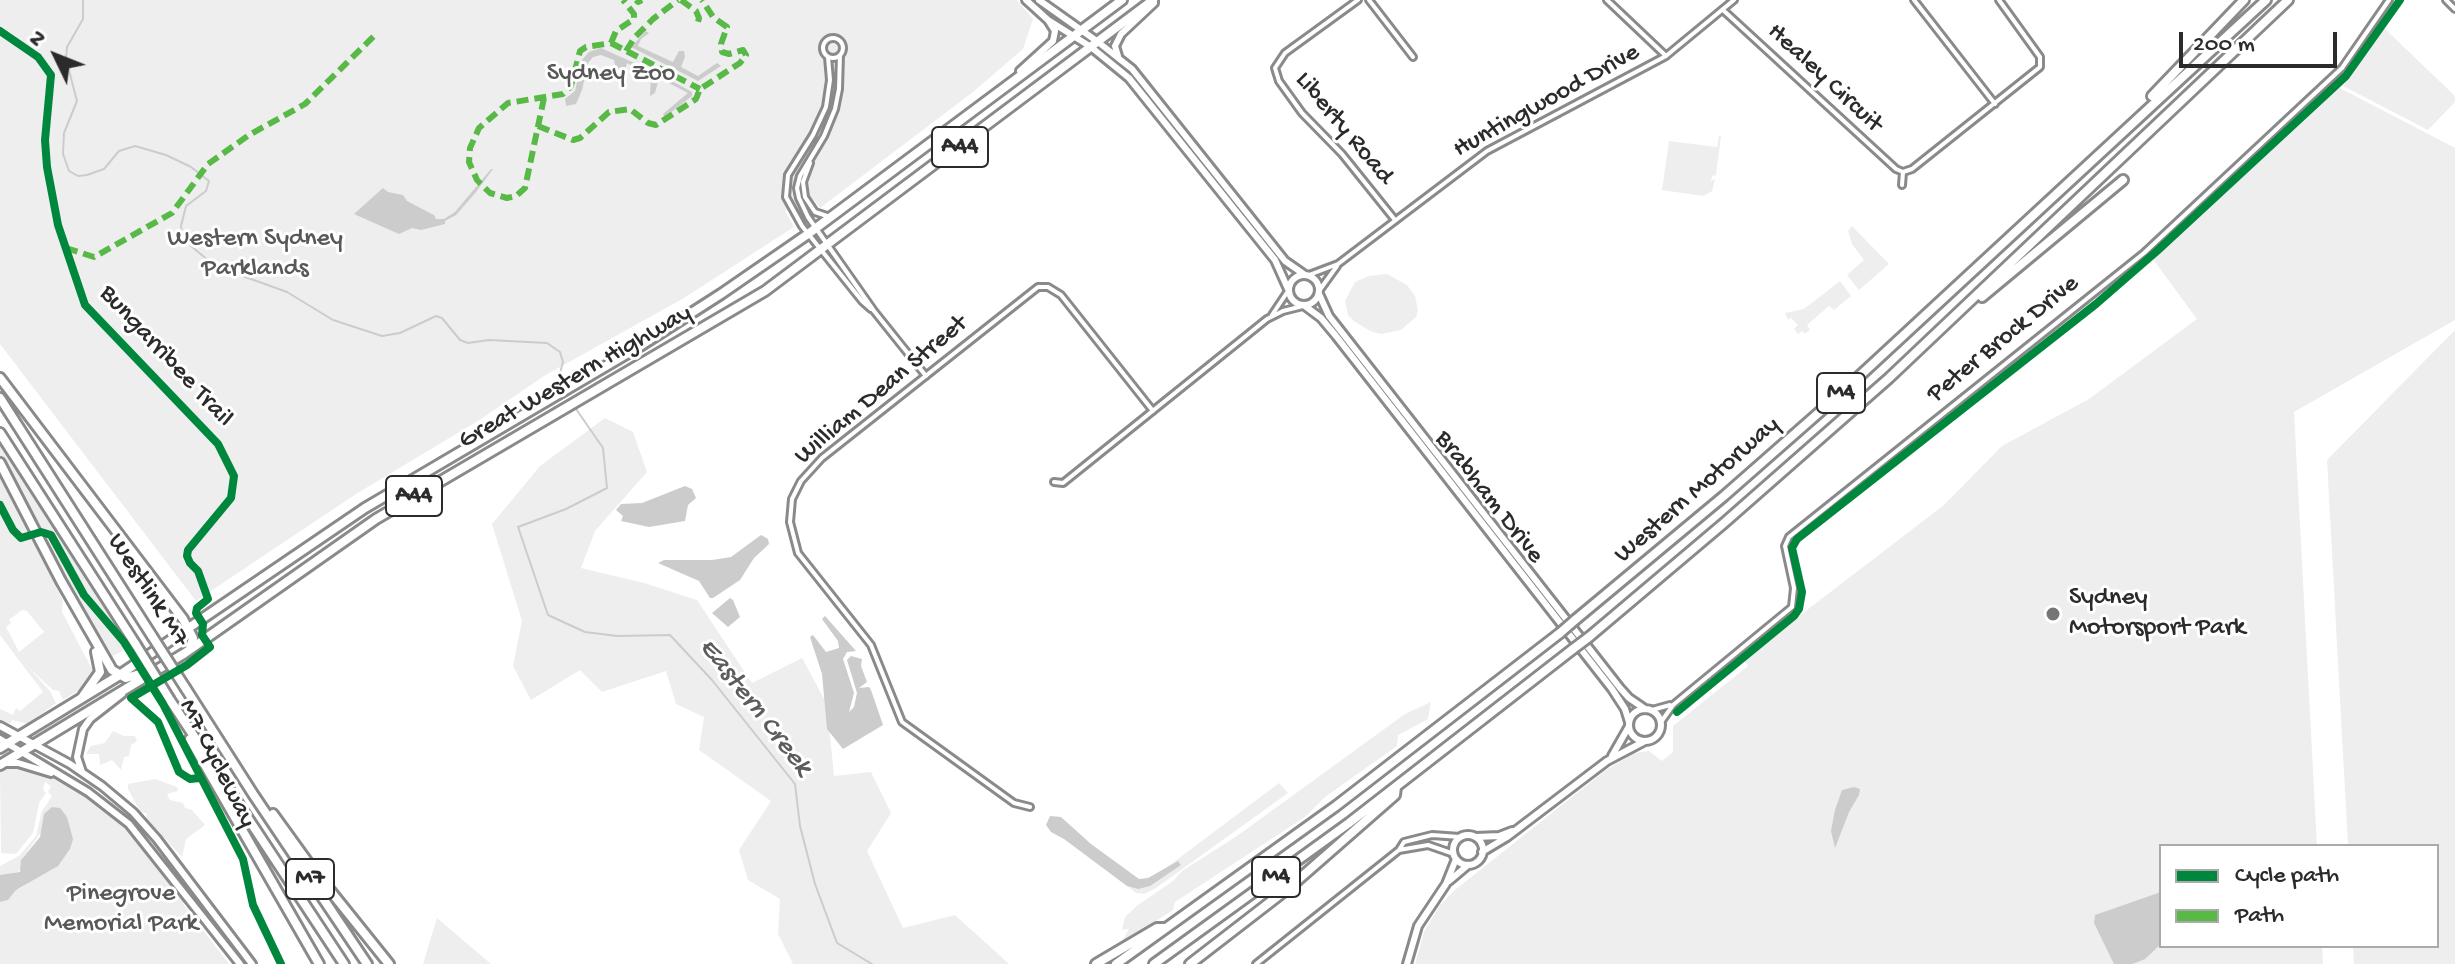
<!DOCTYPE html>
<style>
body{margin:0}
#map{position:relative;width:2455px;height:964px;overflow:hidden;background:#fff;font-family:"Gochi Hand",sans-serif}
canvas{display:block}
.legend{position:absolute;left:2159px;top:844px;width:280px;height:104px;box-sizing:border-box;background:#fff;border:2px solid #aaa;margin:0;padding:10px 14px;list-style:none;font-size:24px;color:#2b2b2b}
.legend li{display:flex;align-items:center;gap:16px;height:40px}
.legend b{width:40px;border:2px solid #aaa}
.north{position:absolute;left:16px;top:16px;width:80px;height:80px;-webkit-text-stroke:6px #fff;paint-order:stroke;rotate:313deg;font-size:22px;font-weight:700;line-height:32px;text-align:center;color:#2b2b2b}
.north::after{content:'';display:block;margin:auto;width:28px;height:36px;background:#2b2b2b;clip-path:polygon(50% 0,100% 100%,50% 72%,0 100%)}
.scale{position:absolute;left:2179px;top:32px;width:158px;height:36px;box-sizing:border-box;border:4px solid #2b2b2b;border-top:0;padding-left:10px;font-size:24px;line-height:28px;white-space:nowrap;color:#2b2b2b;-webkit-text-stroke:6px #fff;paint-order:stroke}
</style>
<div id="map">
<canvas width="2455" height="964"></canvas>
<ul class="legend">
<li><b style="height:10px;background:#00873e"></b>Cycle path</li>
<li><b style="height:10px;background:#58b947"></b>Path</li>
</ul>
<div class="north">N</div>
<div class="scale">200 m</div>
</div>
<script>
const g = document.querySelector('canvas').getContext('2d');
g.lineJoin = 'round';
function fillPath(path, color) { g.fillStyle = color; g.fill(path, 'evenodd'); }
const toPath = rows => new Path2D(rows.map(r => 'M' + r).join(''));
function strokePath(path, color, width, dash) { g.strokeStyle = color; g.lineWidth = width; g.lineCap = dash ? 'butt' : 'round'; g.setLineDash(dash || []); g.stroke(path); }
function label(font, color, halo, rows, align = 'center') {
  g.font = font + ' "Gochi Hand",sans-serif'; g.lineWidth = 6; g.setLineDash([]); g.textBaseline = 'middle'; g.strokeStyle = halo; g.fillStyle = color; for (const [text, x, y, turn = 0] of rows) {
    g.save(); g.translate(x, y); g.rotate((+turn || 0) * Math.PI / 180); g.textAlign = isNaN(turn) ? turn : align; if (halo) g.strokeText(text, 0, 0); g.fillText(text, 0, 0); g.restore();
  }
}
const green = toPath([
 [0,0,1017,0,1033,19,1023,49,973,92,820,208,812,198,785,211,794,227,684,298,544,376,481,419,356,494,196,601,0,344],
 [2383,27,2455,96,2455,102,2428,130,2343,86],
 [2336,86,2455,148,2455,320,2294,412,2317,846,2161,846,2161,946,2322,946,2323,964,1415,964,1424,932,1439,906,1455,890,1606,770,1635,753,1649,751,1662,761,1673,752,1673,726,1748,666,1743,659,1944,505,2002,446,2089,399,2197,319,2152,258],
 [1719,136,1721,136,1716,175,1712,176,1711,181,1715,179,1712,191,1703,196,1662,190,1669,141,1717,147],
 [1852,226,1889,264,1859,290,1847,275,1864,260,1852,244,1848,231],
 [1387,274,1407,285,1415,296,1418,310,1416,317,1401,330,1381,334,1370,331,1354,321,1348,315,1345,301,1355,282,1369,276],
 [1840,281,1851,296,1834,310,1829,306,1807,325,1810,330,1805,334,1802,331,1798,334,1794,329,1798,325,1791,318,1788,320,1785,313,1804,309],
 [2455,330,2455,964,2354,964,2353,946,2437,946,2437,846,2348,846,2327,460],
 [605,418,633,432,647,472,595,531,581,568,644,583,697,600,752,683,802,658,827,704,834,776,871,772,891,813,867,851,903,928,955,915,1009,964,793,964,778,934,780,899,748,880,739,850,771,801,699,750,704,717,676,704,666,671,602,692,580,670,531,700,513,666,522,621,492,524,540,466],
 [0,441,113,618,114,630,126,644,121,652,113,656,107,652,86,618,0,456],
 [0,472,63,601,62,612,92,669,97,671,89,684,63,700,59,691,53,690,28,667,50,691,56,703,28,724,12,720,10,724,0,720,0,709,13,715,16,708,20,711,43,692,0,635],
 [22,610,27,611,44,632,19,652,6,627,11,623,9,620],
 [1431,702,1428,719,1398,735,1397,746,1325,797,1305,817,1175,902,1173,910,1121,943,1129,929,1122,930,1125,917,1138,905,1173,881,1182,871,1237,836,1405,714],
 [113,731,124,736,135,736,137,741,131,745,129,756,124,757,121,770,112,760,100,765,99,754,86,754,91,746,105,743],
 [20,765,22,768,24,766,47,773,84,795,127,828,186,900,183,904,229,964,0,964,0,866,19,856,36,836,42,811,52,796,48,792,51,786,45,782,43,789,46,793,39,803,33,833,16,854,1,853,0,771,11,766],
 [42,831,70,849,60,862,19,889,15,874,22,869,21,860],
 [155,779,177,787,178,791,167,794,170,800,183,803,185,808,192,810,205,825,186,839,182,857,146,818,147,814,140,811,128,789,128,784],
 [1279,783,1288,793,1156,888,1144,894,1136,893,1127,886,1138,889],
 [437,918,491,964,423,964]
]);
const water = toPath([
 [646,31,649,33,641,39,638,46,673,62,679,51,684,51,685,57,681,67,698,76,717,63,721,66,698,81,631,47],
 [601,48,661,75,692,92,692,96,665,117,663,114,688,93,659,78,655,93,650,96,651,77,627,63,625,70,622,72,621,68,616,69,614,60,601,55,593,57,588,63,582,90,576,104,566,106,565,99,575,91,582,60,589,52],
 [491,169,493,169,476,192,456,215,445,221,445,224,421,230,412,228,399,234,354,214,383,188,388,192,403,195,407,201,434,215,436,219,444,219,455,212],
 [685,486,692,489,696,498,688,505,685,521,649,527,621,521,623,516,616,510,621,504,642,503],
 [761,535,768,539,769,544,754,558,740,580,713,598,710,598,699,581,658,563,664,560,712,560,731,557],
 [730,598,733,600,740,617,728,627,712,613],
 [825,616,856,651,847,652,843,659,854,693,849,712,854,707,857,693,847,660,851,656,862,659,861,666,867,682,859,688,869,687,871,690,883,725,843,749,827,729,822,674,810,637,813,635,826,652,839,648,838,641,822,619],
 [1854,787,1860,789,1859,795,1849,812,1835,848,1831,831,1835,810,1842,790],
 [52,807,60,808,67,817,73,839,70,849,58,866,16,890,8,900,0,902,0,875,20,872,21,860,40,837,44,814],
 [1050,816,1061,817,1091,844,1139,879,1148,878,1178,861,1181,865,1150,886,1138,889,1127,886,1064,839,1051,832,1046,825],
 [2161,892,2161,944,2145,959,2132,964,2114,964,2094,923,2095,915]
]);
const stream = toPath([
 [83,0,83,19,67,47,66,59,77,101,64,133,63,154,69,171,78,176,87,175,104,169,119,151,135,146,166,155,191,167,209,181,206,191,186,206,181,226,182,234,191,246,215,266,287,292,333,320,382,336,400,333,436,316,442,318,460,340,468,343,489,340,547,343,560,352,563,362,560,373,564,386],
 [574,406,603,448,607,488,566,509,518,527,548,615,585,632,617,636,670,635,712,680,795,784,800,826,815,884,837,943,872,964]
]);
const street = toPath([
 [1358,0,1285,53,1275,68,1279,81,1302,113,1342,154,1395,220],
 [1369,0,1413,57],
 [1607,0,1666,56],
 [1914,0,1995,104],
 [2446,0,2455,9],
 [1723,10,1896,169,1903,172,1912,169,2040,67,2040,57,1999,0],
 '823 48a10 10 0 1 1 20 0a10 10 0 1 1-20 0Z',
 [840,55,839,89,835,109,824,136,800,176,797,188,799,198,808,217,874,311,926,376],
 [828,57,830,80,826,107,813,135,788,175,786,197,802,226,862,301,871,309],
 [810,163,803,182,805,197,815,212,827,216],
 [1902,185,1903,172],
 [1309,275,1338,264,1487,151,1666,56,1734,0],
 [1319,291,1337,266],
 [1272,315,1288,291],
 [1054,482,1063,483,1267,319,1283,311,1303,306],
 [1652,710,1670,705],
 [1661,722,1673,705,1792,607,1794,588,1785,546,1789,537,2144,253,2342,68,2389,0],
 [1030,807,1014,803,902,722,871,645,798,553,790,522,792,499,801,481,822,458,1038,287,1048,287,1061,295,1153,411],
 [1399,850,1428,845,1454,854],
 [1256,964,1399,850,1404,842,1432,835,1460,837]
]);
const secondary = toPath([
 [1098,42,1132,69,1285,261,1305,275],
 [1091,47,1129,78,1275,260,1288,289],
 [1118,56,1115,46,1121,34,1154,3],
 '1289 290a15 15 0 1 1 30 0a15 15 0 1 1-30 0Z',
 [1319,294,1329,316,1620,688,1629,698,1645,709],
 [1305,306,1321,318,1336,336,1612,689,1625,709,1629,722],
 '1629 725a16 16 0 1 1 32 0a16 16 0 1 1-32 0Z',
 [0,726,70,764,102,786,133,812,157,839,252,964],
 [0,739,88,792,129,824,240,964],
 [1612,756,1628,728],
 [8,763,18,763,51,773],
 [82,772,77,757,83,729,90,719,122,694],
 '1453 850a15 15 0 1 1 30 0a15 15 0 1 1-30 0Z',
 [1476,837,1499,836,1512,831],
 [1482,852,1507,837,1607,761,1645,741],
 [1449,881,1468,865],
 [1407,964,1418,926,1446,884,1456,859]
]);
const primary = toPath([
 [1026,0,1048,20,1091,47],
 [1039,0,1098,42],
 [1020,71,1053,41,1055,31,1048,20]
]);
const highway = toPath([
 [2152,96,2244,0],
 [1982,297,2123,180],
 [0,378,183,619,193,638,190,649],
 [0,398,152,636],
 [0,433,136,645],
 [0,463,61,581,112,670,126,678,150,671],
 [1575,620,1724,496,1839,395,2266,0],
 [1589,637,1724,523,1889,378,2288,0],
 [186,689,253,794,367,964],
 [83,696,100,672,96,652],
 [170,700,344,964],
 [190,739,319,964],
 [0,748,118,676,365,508,640,346,721,294,808,234,1122,0],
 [0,765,185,653,376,519,765,291,1153,0],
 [273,814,312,868,389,964],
 [1096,964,1157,928,1166,928],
 [1116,964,1336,806,1560,633],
 [1154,964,1349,823,1573,649],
 [1190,964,1291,886,1395,795,1396,787]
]);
const highwayBridge = toPath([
 [1560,633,1575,620],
 [152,636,186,689],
 [136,645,170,700],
 [1573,649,1589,637]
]);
const quiet = toPath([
 [636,0,638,2,642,0],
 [681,0,696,11,699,18,698,22],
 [611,43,700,89],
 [611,43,616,31,634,19,634,14,623,0],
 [626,51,635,37,653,19,678,0],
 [544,98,525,188,516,196,507,198,490,193,477,180,469,162,470,148,479,128,508,103,563,94,571,86,580,51,586,47,611,43],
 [538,126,573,140,580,138,609,112,630,109,648,123,656,125,696,99,700,89,740,63,746,55,743,50,729,54,722,52,721,44,727,27,713,17,702,0],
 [66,248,94,257,172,213,208,164,249,135,305,104,374,36]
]);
const cycleway = toPath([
 [0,31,38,57,51,75,45,140,47,167,58,225,85,305,218,444,234,476,231,498,188,550,187,556,190,563,198,571,208,599,197,608,196,613,203,624,202,635,210,647,187,665,131,698,158,722,179,772,190,779,200,778],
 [0,505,13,530,21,538,41,532,51,535,84,595,124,642,163,704,243,859,253,905,281,964],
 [1677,712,1794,616,1799,609,1802,592,1792,548,1797,539,2096,304,2157,251,2346,76,2400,0]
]);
const markers = [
 [2053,614,8,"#757575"]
];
const shields = [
 [960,147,56],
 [1841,393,48],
 [414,496,56],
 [1276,877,48],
 [310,879,48]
];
const shieldNames = [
 ["A44",960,147],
 ["M4",1841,393],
 ["A44",414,496],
 ["M4",1276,877],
 ["M7",310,879]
];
const parkNames = [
 ["Sydney Zoo",611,75],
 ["Western Sydney",255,240],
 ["Parklands",255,270],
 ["Pinegrove",121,895],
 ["Memorial Park",121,925]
];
const streetNames = [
 ["Healey Circuit",1824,79,43],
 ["Huntingwood Drive",1547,102,-29],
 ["Liberty Road",1343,129,50],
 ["Peter Brock Drive",2004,340,-39],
 ["Bungarribee Trail",165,357,47],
 ["Great Western Highway",576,378,-30],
 ["William Dean Street",882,391,-40],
 ["Western Motorway",1698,491,-41],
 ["Brabham Drive",1488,498,52],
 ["Westlink M7",147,591,57],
 ["M7 Cycleway",216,764,63]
];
const poiNames = [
 ["Sydney",2069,599],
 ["Motorsport Park",2069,629]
];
const waterNames = [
 ["Eastern Creek",754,708,52]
];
fillPath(green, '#eee');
fillPath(water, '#ccc');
strokePath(stream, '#ccc', 2);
strokePath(street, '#8a8a8a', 10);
strokePath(secondary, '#8a8a8a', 12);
strokePath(primary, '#8a8a8a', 12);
strokePath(highway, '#8a8a8a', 14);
strokePath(street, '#fff', 4);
strokePath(secondary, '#fff', 6);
strokePath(primary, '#fff', 6);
strokePath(highway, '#fff', 8);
strokePath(highwayBridge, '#8a8a8a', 14, []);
strokePath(highwayBridge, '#fff', 8);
strokePath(quiet, '#58b947', 6, [12, 6]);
strokePath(cycleway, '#00873e', 8);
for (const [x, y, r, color] of markers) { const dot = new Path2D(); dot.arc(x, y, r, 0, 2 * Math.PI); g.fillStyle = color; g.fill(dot); strokePath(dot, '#fff', 3); }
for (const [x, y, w] of shields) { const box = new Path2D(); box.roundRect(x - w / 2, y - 20, w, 40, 6); g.fillStyle = '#fff'; g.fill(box); strokePath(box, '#2b2b2b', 2); }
label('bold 24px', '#2b2b2b', null, shieldNames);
label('26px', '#585858', '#fff', parkNames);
label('26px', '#2b2b2b', '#fff', streetNames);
label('26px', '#2b2b2b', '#fff', poiNames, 'left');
label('italic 28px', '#5c5c5c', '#fff', waterNames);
</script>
